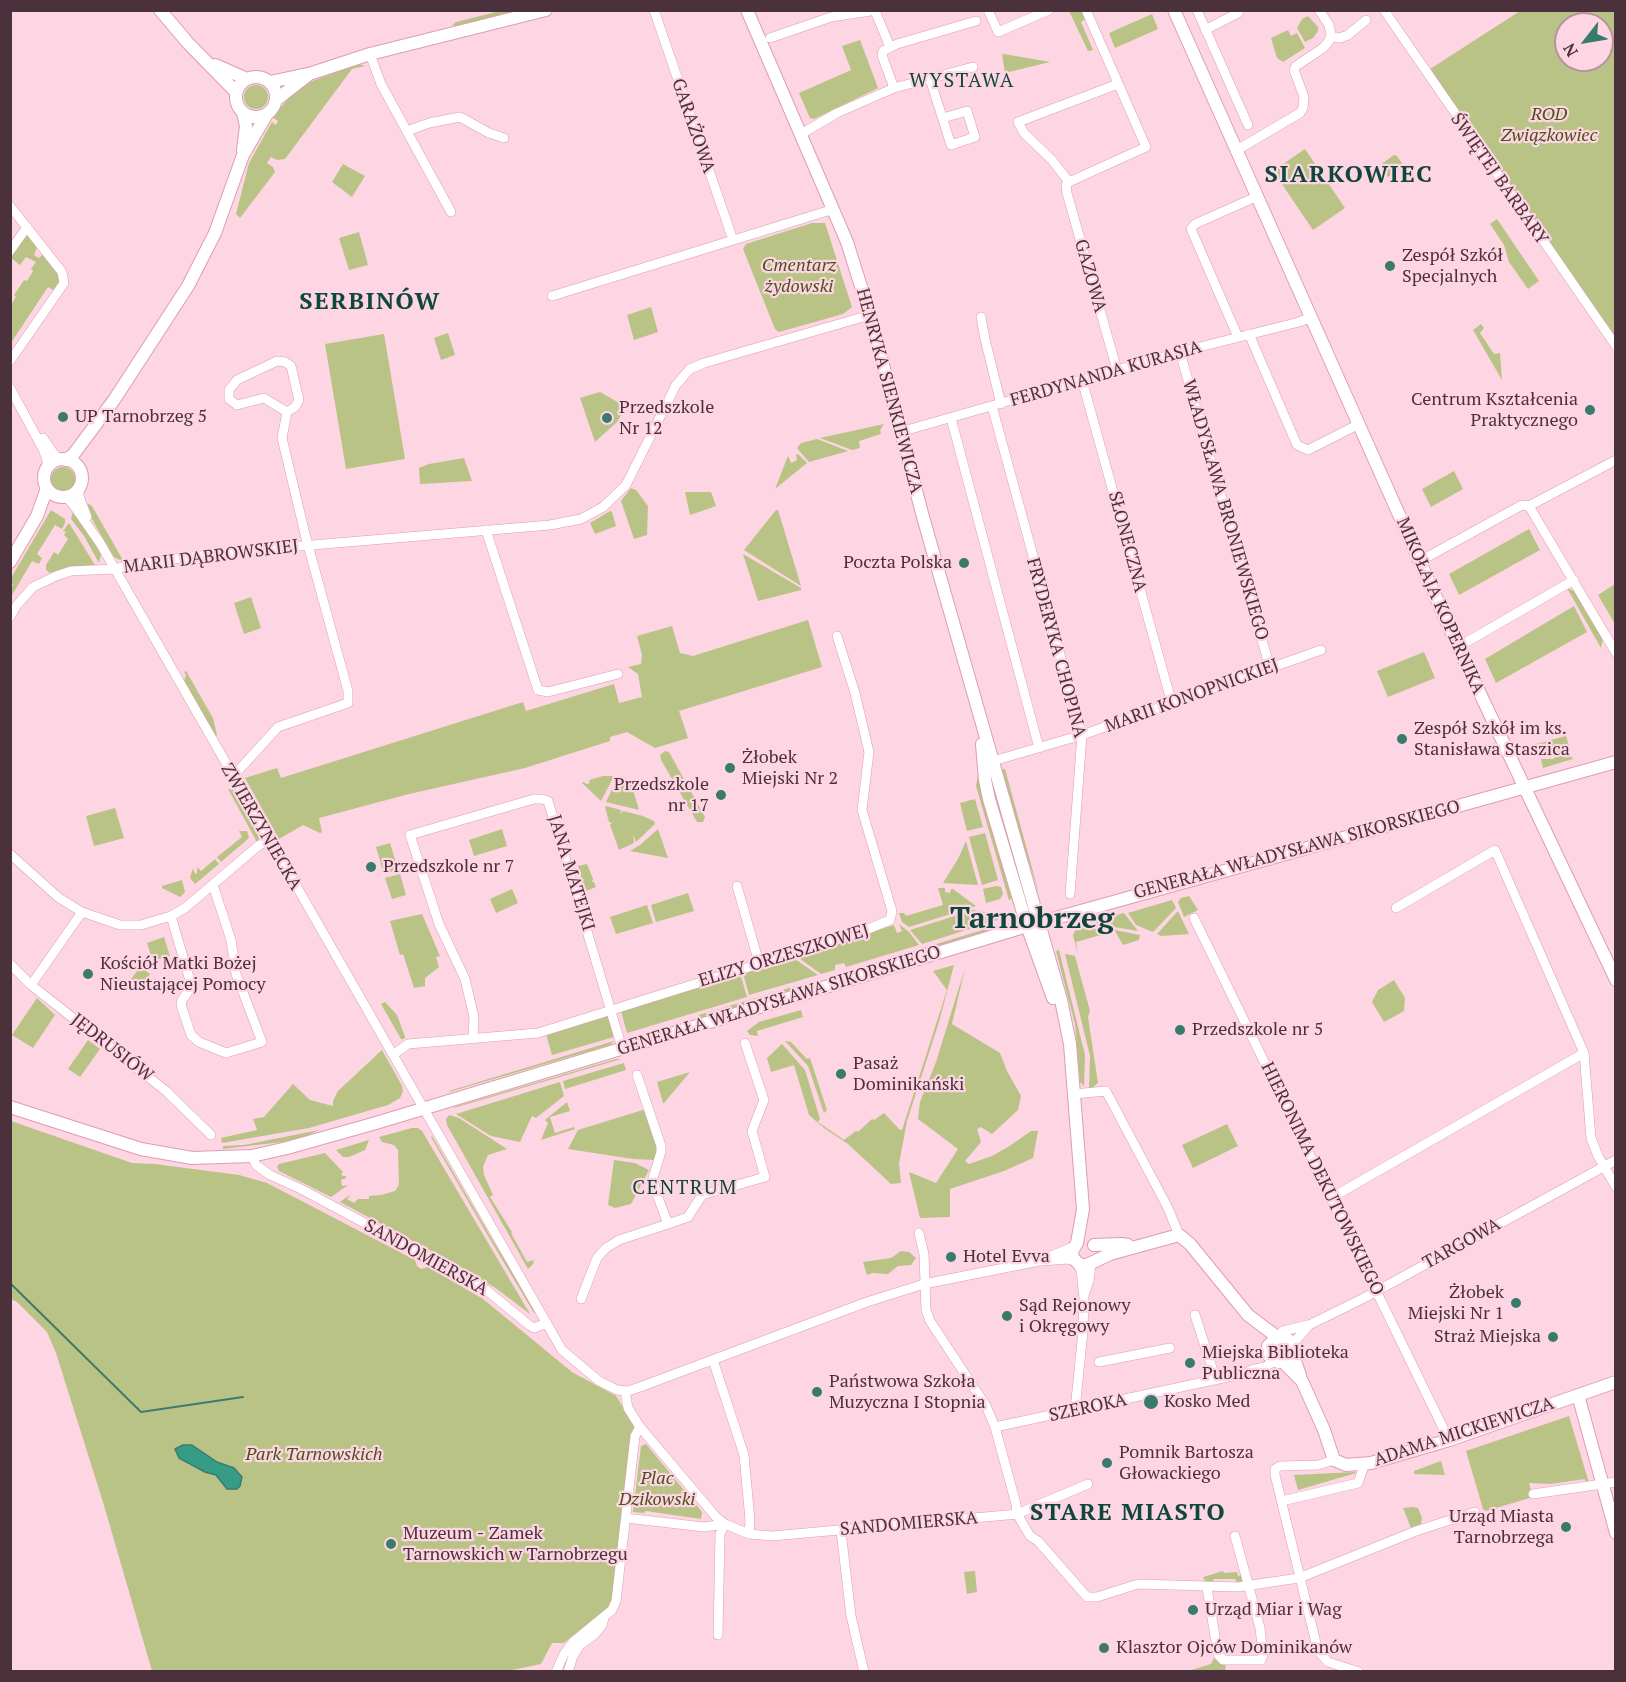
<!DOCTYPE html>
<meta charset="utf-8">
<style>
body{margin:0}
#map{position:relative;width:1626px;height:1682px;overflow:hidden;background:#fed5e2;font-family:"PT Serif",serif}
canvas{display:block}
.frame{position:absolute;inset:0;border:12px solid #4b313b;pointer-events:none}
.north{position:absolute;left:1554px;top:12px;width:60px;height:60px;box-sizing:border-box;background:#fed5e2;border:2px solid #b6939f;border-radius:50%;rotate:239deg;font-size:16px;font-weight:700;line-height:24px;text-align:center;color:#4b313b}
.north::after{content:'';display:block;margin:auto;width:21px;height:27px;background:#387a6b;clip-path:polygon(50% 0,100% 100%,50% 72%,0 100%)}
</style>
<div id="map">
<canvas width="1626" height="1682"></canvas>
<div class="frame"></div>
<div class="north">N</div>
</div>
<script>
const g = document.querySelector('canvas').getContext('2d');
g.lineJoin = 'round';
function fillPath(path, color) { g.fillStyle = color; g.fill(path, 'evenodd'); }
const toPath = rows => new Path2D(rows.map(r => 'M' + r).join(''));
function strokePath(path, color, width, dash) { g.strokeStyle = color; g.lineWidth = width; g.lineCap = dash ? 'butt' : 'round'; g.setLineDash(dash || []); g.stroke(path); }
function label(font, color, halo, rows, align = 'center') {
  g.font = font + ' "PT Serif",serif'; g.lineWidth = 4.5; g.setLineDash([]); g.textBaseline = 'middle'; g.strokeStyle = halo; g.fillStyle = color; for (const [text, x, y, turn = 0] of rows) {
    g.save(); g.translate(x, y); g.rotate((+turn || 0) * Math.PI / 180); g.textAlign = isNaN(turn) ? turn : align; if (halo) g.strokeText(text, 0, 0); g.fillText(text, 0, 0); g.restore();
  }
}
const green = toPath([
 [500,11,523,11,457,26,452,25,456,22],
 [1069,11,1082,11,1086,19,1081,22,1093,50,1088,51],
 [1520,11,1615,11,1615,338,1430,69],
 [1566,24,1602,24,1602,60,1566,60],
 [1152,14,1158,29,1115,48,1109,33],
 [1308,16,1318,27,1318,31,1313,38,1305,42,1297,28,1302,19],
 [1288,30,1291,36,1297,33,1305,48,1283,62,1277,58,1271,38],
 [860,40,878,88,814,119,810,118,799,93,851,70,842,46],
 [1002,54,1004,54,1050,62,1005,73],
 [359,64,365,66,352,69,285,159,277,160,271,157,267,163,273,167,275,172,240,218,236,214,249,163,272,122,276,125,278,121,272,117,291,96,307,83],
 '244 97a12 12 0 1 1 24 0a12 12 0 1 1-24 0Z',
 [1305,149,1345,208,1313,230,1273,171],
 [1394,155,1397,156,1404,166,1388,177,1380,165],
 [343,164,365,176,352,197,332,182],
 [1497,219,1539,281,1528,289,1509,262,1504,245,1490,224],
 [812,223,825,223,852,307,843,314,779,332,775,329,743,249,746,244],
 [359,232,368,265,349,270,339,238],
 [25,235,28,235,38,245,34,255,39,258,44,253,61,279,55,291,48,287,11,343,11,305,16,297,14,295,24,280,27,281,33,271,31,269,36,262,26,257,20,265,11,258],
 [651,307,658,332,634,340,627,315],
 [1481,324,1484,328,1480,333,1494,354,1500,353,1502,380,1473,330],
 [448,333,455,355,441,360,434,338],
 [384,334,405,459,346,469,325,344],
 [600,392,626,407,617,422,595,442,580,398],
 [884,424,880,430,881,434,859,441,860,448,852,450,820,438],
 [817,439,848,451,809,462,797,448,801,443],
 [798,454,807,463,775,489,788,456,791,463,797,460,796,455],
 [464,458,472,481,420,484,419,468,429,464],
 '51 479a12 12 0 1 1 24 0a12 12 0 1 1-24 0Z',
 [1454,471,1463,489,1431,507,1422,489],
 [631,488,636,490,648,506,647,535,634,539,621,501],
 [685,492,711,492,716,506,690,515],
 [89,504,92,506,124,562,114,557,94,523,86,505],
 [51,510,65,519,65,523,62,529,55,525,37,554,42,558,39,564,32,561,11,597,11,589,13,585,11,583,11,578],
 [776,510,778,510,801,586,744,550],
 [610,511,612,512,616,526,595,534,590,523],
 [74,512,101,554,99,563,84,536,71,519,72,514],
 [69,523,95,565,70,567,50,573,46,570,46,565,54,552,58,555,68,539,64,535,66,532,63,531],
 [1529,529,1540,550,1459,595,1449,574],
 [743,554,801,588,801,590,758,601],
 [1615,584,1615,624,1598,595],
 [1567,588,1576,592,1603,638,1601,648],
 [251,597,261,628,244,634,234,603],
 [1574,606,1587,632,1496,683,1485,659],
 [808,620,822,667,679,711,688,738,655,748,627,732,610,737,610,741,525,768,409,794,319,818,322,832,320,833,303,825,279,839,245,778,277,768,281,778,523,702,526,711,614,684,619,703,642,697,638,674,628,667,641,664,642,655,637,636,672,626,680,653,693,656],
 [1424,652,1435,678,1388,697,1377,671],
 [186,671,213,718,217,735,215,737,184,681,186,675,184,672],
 [1566,736,1569,746,1553,756,1540,756,1536,744],
 [1569,749,1568,753,1573,759,1543,768,1541,759,1553,759],
 [665,751,669,752,705,817,703,822,697,822,661,760,660,755],
 [980,765,981,791,1012,899,1009,900,976,786],
 [1005,769,1038,890,1038,891,1000,770],
 [603,776,614,776,601,801,582,783,584,782,586,784,590,783,589,780],
 [618,777,630,780,639,810,606,802],
 [228,789,233,790,260,832,260,838,257,842],
 [975,799,983,827,967,831,960,803],
 [606,806,621,810,620,814,623,811,643,816,654,821,655,824,636,842,633,835,634,843,619,850,610,825,612,823,609,822,605,807],
 [115,808,124,838,94,846,86,816],
 [502,829,507,846,474,856,469,840],
 [658,829,668,858,630,851,640,845],
 [239,831,247,831,249,838,221,862,217,857,242,837],
 [985,833,998,880,982,885,969,837],
 [966,841,978,885,943,883,958,859],
 [390,843,398,870,384,874,376,847],
 [215,859,219,864,195,884,190,878,193,868,195,874,197,873,197,867,201,871],
 [587,864,593,879,592,882,594,882,596,887,586,891,578,866],
 [400,874,406,895,392,899,385,878],
 [182,880,185,892,180,897,162,888,162,886],
 [996,886,1001,887,1003,894,1000,899,986,903,983,889],
 [938,888,945,888,945,892,950,893,951,889,953,889,976,906,909,927,902,922,899,913,904,913,906,916,943,905],
 [512,889,518,903,496,913,490,899],
 [688,893,694,911,656,922,651,905],
 [1189,896,1198,910,1184,917,1178,902,1181,898],
 [1172,900,1176,908,1153,932,1136,925,1128,913],
 [647,905,653,923,616,934,610,917],
 [974,910,984,912,996,918,998,920,922,944,910,930],
 [1178,911,1189,934,1161,936,1157,934],
 [1124,913,1138,931,1090,923],
 [422,914,440,956,436,957,439,967,425,978,425,986,414,988,403,954,400,955,390,921],
 [899,924,909,932,919,945,846,967,844,963,835,965,835,970,821,974,796,956,894,925,897,933,902,931],
 [1002,924,1003,926,888,961,871,964],
 [1085,924,1140,935,1139,940,1123,945,1115,931,1076,942,1078,955,1073,935,1078,926],
 [164,937,170,956,153,961,147,943],
 [1059,950,1085,1055,1084,1086,1080,1082,1075,1024,1056,951],
 [1065,954,1075,956,1090,1011,1088,1017,1098,1083,1092,1088,1089,1088,1090,1056],
 [792,957,818,975,749,995,743,973],
 [954,965,939,1022,907,1121,899,1164,901,1183,891,1184,848,1144,824,1128,809,1115,794,1065,771,1072,767,1058,782,1044,805,1070,820,1119,818,1122,844,1140,856,1131,858,1132,872,1119,874,1120,884,1113,899,1129,902,1130,947,990,933,971],
 [140,967,150,974,139,990,129,982],
 [965,968,952,1024,1000,1053,1007,1071,1021,1096,1018,1110,992,1134,981,1127,977,1129,981,1142,965,1161,969,1164,992,1156,1008,1147,1031,1131,1038,1131,1033,1158,1004,1171,950,1189,950,1217,920,1218,909,1172,936,1183,958,1149,918,1119,920,1102,936,1062],
 [740,973,747,997,627,1033,621,1011],
 [1394,980,1405,998,1404,1011,1384,1022,1372,1002,1378,990],
 [809,982,798,988,700,1018,699,1015],
 [37,998,55,1015,33,1048,12,1035],
 [385,1002,397,1015,405,1037,404,1039,401,1039,381,1004],
 [801,1010,803,1017,757,1031,758,1036,750,1035,747,1031,759,1022],
 [608,1016,614,1037,552,1055,546,1034],
 [88,1040,100,1049,80,1077,68,1069],
 [614,1041,610,1045,449,1092,449,1091],
 [785,1041,791,1042,807,1059,810,1058,827,1110,824,1113,808,1066],
 [382,1050,402,1086,403,1091,400,1098,388,1105,309,1128,222,1143,221,1138,257,1130,253,1119,264,1117,293,1084,310,1100,333,1106,333,1101,338,1091],
 [616,1059,621,1059,454,1108,454,1107],
 [624,1063,626,1070,565,1089,563,1081],
 [690,1072,664,1103,663,1103,657,1082],
 [560,1082,564,1096,536,1118,532,1116,520,1142,491,1136,456,1114],
 [567,1102,570,1111,550,1117,555,1133,574,1127,575,1129,541,1140,548,1123,545,1120],
 [646,1109,658,1145,655,1160,633,1159,568,1149,578,1130],
 [449,1115,459,1118,507,1149,488,1155,483,1167,484,1175,493,1195,490,1197,512,1232,511,1233,527,1262,534,1260,533,1264,528,1269,447,1125,446,1119],
 [11,1121,132,1163,155,1164,239,1175,267,1183,415,1260,417,1266,421,1269,428,1267,483,1299,572,1372,616,1396,636,1428,612,1604,564,1643,552,1643,541,1664,507,1671,152,1671,103,1502,56,1353,47,1332,17,1302,11,1299],
 [1227,1124,1238,1146,1193,1168,1182,1145],
 [412,1128,418,1128,422,1131,530,1314,497,1289,461,1267,340,1202,351,1194,347,1199,354,1203,358,1199,369,1199,369,1196,381,1195,395,1191,399,1185,398,1150,394,1145,382,1142,379,1137],
 [319,1130,304,1137,282,1142,223,1149,223,1146,244,1145],
 [432,1136,492,1239,537,1313,534,1313,491,1241,431,1137],
 [369,1140,365,1150,349,1157,343,1157,336,1150],
 [325,1153,343,1172,341,1174,343,1176,346,1176,346,1178,341,1180,342,1186,348,1185,331,1197,279,1171,277,1167,279,1164],
 [614,1160,635,1163,649,1170,631,1204,615,1208,608,1205],
 [901,1251,909,1252,916,1258,911,1265,898,1266,888,1274,872,1273,867,1275,863,1262,891,1258],
 [1569,1416,1589,1483,1586,1484,1585,1479,1551,1484,1529,1483,1533,1497,1486,1511,1483,1509,1466,1451],
 [646,1444,702,1512,701,1519,646,1511,644,1513,633,1512,641,1446],
 [1441,1461,1445,1475,1414,1474,1414,1471],
 [1355,1472,1356,1473,1298,1490,1294,1475],
 [1412,1507,1418,1508,1422,1518,1421,1524,1411,1528,1403,1508],
 [975,1571,977,1592,967,1594,964,1572],
 [1223,1571,1224,1573,1237,1572,1238,1576,1242,1575,1242,1582,1238,1584,1235,1579,1213,1579,1215,1584,1207,1583,1205,1581,1203,1577],
 [1214,1658,1218,1662,1226,1663,1225,1671,1185,1672,1211,1664]
]);
const water = toPath([
 [183,1445,192,1445,217,1462,234,1468,242,1477,240,1486,237,1489,227,1489,216,1475,205,1472,179,1458,175,1449,183,1445]
]);
const stream = toPath([
 [10,1283,141,1412,243,1397]
]);
const street = toPath([
 [654,10,733,240],
 [988,10,998,32,1049,10],
 [1197,10,1248,125],
 [1384,10,1616,346],
 [875,11,890,47],
 [1205,30,1238,13,1239,10],
 [1330,37,1340,38,1348,35,1366,20],
 [770,38,831,17,877,10],
 [370,54,381,84,451,212],
 [930,79,951,145,975,137,967,111,943,118],
 [894,88,884,61,882,55,883,51,897,44,976,21],
 [407,131,429,123,460,117,489,133,504,138],
 [801,134,837,113,894,88,973,67],
 [1237,150,1300,113,1303,108,1304,97,1294,70,1296,66,1323,48,1329,41,1331,34,1329,25,1319,10],
 [1069,182,1146,147,1086,10],
 [1069,182,1066,185,1067,193,1117,370],
 [1069,182,1052,160,1024,133,1018,122,1118,84],
 [10,206,62,272,64,283,10,361],
 [10,251,27,227],
 [552,296,834,209],
 [981,317,985,339,1001,404],
 [1249,334,1297,445,1308,450,1359,424],
 [1238,337,1191,229,1195,224,1258,196],
 [1180,352,1270,668],
 [1082,380,1172,704],
 [10,388,43,449,47,460,47,468],
 [992,406,1082,735,1070,894],
 [951,418,1039,748],
 [900,432,1180,352,1299,322,1312,317],
 [43,438,54,454,60,460],
 [79,488,79,496,87,517],
 [66,497,72,503,100,543,562,1350,599,1381,617,1390,628,1391,640,1387,867,1302,924,1284,1039,1261,1073,1247],
 [1529,506,1616,653],
 [486,530,538,690,548,692,618,674],
 [1420,561,1522,505,1529,506,1616,460],
 [10,617,17,605,33,587,56,576,71,571,114,569,147,562,253,550,550,525,581,519,603,507,626,485,676,385,690,369,704,363,870,315],
 [1458,647,1574,580],
 [993,761,1082,735,1321,650],
 [231,775,238,771,278,727,348,703,348,691,305,534,282,438,287,412,295,407,299,400,291,366,285,362,277,361,237,380,229,390,229,399,237,405,264,398,287,412],
 [10,854,59,898,82,912,120,925,141,925,171,916,185,908,258,846,269,840],
 [737,886,759,963],
 [1396,908,1495,850,1584,1053,1591,1138,1598,1156,1616,1187],
 [171,916,191,984,190,989,182,1000,181,1005,191,1035,199,1042,226,1053,262,1042,236,974,231,940,213,885],
 [1194,918,1449,1440],
 [10,964,31,985,166,1091,211,1135],
 [31,985,82,912],
 [473,1037,474,1017,465,979,439,924,410,835,534,799,542,799,548,801,622,1048],
 [394,1054,408,1044,538,1033,861,932,890,920,892,911,862,810,869,752,855,693,837,636],
 [637,1075,661,1146,661,1152,653,1178,656,1192,668,1224,688,1217,702,1195,765,1177,752,1131,764,1100,745,1043],
 [1073,1094,1106,1091,1168,1208,1179,1235],
 [252,1156,256,1165,270,1175,301,1189,458,1273,485,1289,529,1325,534,1328,547,1323],
 [1331,1198,1584,1053],
 [919,1233,924,1254,926,1310,930,1321,986,1406,995,1427,1016,1504,1017,1514,1030,1536,1038,1541,1087,1597,1097,1597,1138,1584,1238,1587,1299,1578,1416,1531,1475,1512],
 [1042,1261,1068,1259,1075,1261],
 [1084,1295,1089,1281,1091,1264],
 [581,1299,597,1258,606,1248,619,1240,668,1224],
 [1195,1315,1216,1380],
 [1277,1337,1283,1331,1309,1325],
 [1292,1345,1309,1325,1364,1298,1616,1160],
 [713,1360,744,1455,750,1520,749,1534],
 [1099,1362,1170,1348],
 [625,1391,628,1408,640,1427,716,1517,725,1524,749,1534,772,1536,1007,1515,1017,1514,1088,1484],
 [1075,1410,1083,1331,1084,1298,1081,1270,1077,1263],
 [995,1427,1246,1373,1251,1370,1265,1367,1275,1361],
 [1334,1460,1318,1465,1280,1466,1275,1469,1275,1475,1318,1651,1328,1662,1359,1672],
 [1533,1494,1616,1482],
 [1282,1501,1358,1483,1365,1463],
 [626,1518,704,1527,725,1524],
 [841,1531,851,1616,864,1672],
 [1207,1588,1218,1654,1223,1660,1261,1660,1263,1655,1260,1628,1235,1536],
 [718,1635,720,1534,725,1524],
 [556,1672,564,1654,573,1642,612,1610,616,1601,635,1436,640,1427],
 [568,1672,573,1656,580,1645,595,1634,602,1625,604,1618]
]);
const secondary = toPath([
 [160,10,188,43,236,92],
 [747,10,847,242,870,315,923,517,1061,1000,1070,1044,1083,1209,1077,1243,1072,1251,1073,1258,1080,1265,1087,1265,1110,1254,1179,1235,1190,1244,1248,1315,1277,1337],
 [1174,10,1458,647,1616,980],
 [215,65,247,79],
 '236 97a20 20 0 1 1 40 0a20 20 0 1 1-40 0Z',
 [270,82,312,73,370,54,546,10],
 [276,100,308,75],
 [243,113,246,126,243,150],
 '44 478a19 19 0 1 1 38 0a19 19 0 1 1-38 0Z',
 [66,460,73,455,114,400,188,286,215,233,243,155,267,114],
 [10,562,37,516,47,488],
 [982,744,985,780,989,799,1027,926,1053,998],
 [10,1107,141,1149,192,1158,252,1156,287,1148,376,1123,1027,926,1616,762],
 [1094,1245,1121,1244,1128,1245],
 [1292,1353,1286,1361,1278,1362,1269,1356,1268,1346,1277,1337,1289,1340,1292,1346,1292,1353,1300,1375],
 [1283,1362,1302,1381,1324,1430,1334,1460,1346,1465,1371,1463,1449,1440,1616,1382],
 [1578,1395,1616,1533]
]);
const markers = [
 [1390,266,6,"#387a6b"],
 [1590,410,6,"#387a6b"],
 [63,417,6,"#387a6b"],
 [607,418,6,"#387a6b"],
 [964,563,6,"#387a6b"],
 [1402,739,6,"#387a6b"],
 [730,768,6,"#387a6b"],
 [721,795,6,"#387a6b"],
 [371,867,6,"#387a6b"],
 [88,974,6,"#387a6b"],
 [1180,1030,6,"#387a6b"],
 [841,1074,6,"#387a6b"],
 [951,1257,6,"#387a6b"],
 [1516,1303,6,"#387a6b"],
 [1007,1316,6,"#387a6b"],
 [1553,1337,6,"#387a6b"],
 [1190,1363,6,"#387a6b"],
 [817,1392,6,"#387a6b"],
 [1151,1402,8,"#387a6b"],
 [1107,1463,6,"#387a6b"],
 [1566,1527,6,"#387a6b"],
 [391,1544,6,"#387a6b"],
 [1193,1610,6,"#387a6b"],
 [1104,1648,6,"#387a6b"]
];
const parkNames = [
 ["ROD",1549,115],
 ["Związkowiec",1549,136],
 ["Cmentarz",799,266],
 ["żydowski",799,287],
 ["Park Tarnowskich",314,1455],
 ["Plac",657,1479],
 ["Dzikowski",657,1500]
];
const streetNames = [
 ["GARAŻOWA",693,126,71],
 ["ŚWIĘTEJ BARBARY",1499,179,55],
 ["GAZOWA",1090,276,74],
 ["FERDYNANDA KURASIA",1106,374,-16],
 ["HENRYKA SIENKIEWICZA",889,391,75],
 ["WŁADYSŁAWA BRONIEWSKIEGO",1225,510,74],
 ["SŁONECZNA",1127,542,75],
 ["MARII DĄBROWSKIEJ",211,557,-7],
 ["MIKOŁAJA KOPERNIKA",1440,606,66],
 ["FRYDERYKA CHOPINA",1056,648,75],
 ["MARII KONOPNICKIEJ",1192,696,-20],
 ["ZWIERZYNIECKA",261,827,60],
 ["GENERAŁA WŁADYSŁAWA SIKORSKIEGO",1297,850,-15],
 ["JANA MATEJKI",571,873,73],
 ["ELIZY ORZESZKOWEJ",784,956,-17],
 ["GENERAŁA WŁADYSŁAWA SIKORSKIEGO",779,1001,-17],
 ["JĘDRUSIÓW",112,1048,38],
 ["HIERONIMA DEKUTOWSKIEGO",1322,1179,64],
 ["TARGOWA",1462,1244,-29],
 ["SANDOMIERSKA",426,1258,29],
 ["SZEROKA",1088,1408,-12],
 ["ADAMA MICKIEWICZA",1464,1432,-18],
 ["SANDOMIERSKA",909,1524,-5]
];
const poiNames = [
 ["Zespół Szkół",1402,256],
 ["Specjalnych",1402,277],
 ["Centrum Kształcenia",1578,400,"right"],
 ["Praktycznego",1578,421,"right"],
 ["Przedszkole",619,408],
 ["Nr 12",619,429],
 ["UP Tarnobrzeg 5",75,417],
 ["Poczta Polska",952,563,"right"],
 ["Zespół Szkół im ks.",1414,729],
 ["Stanisława Staszica",1414,750],
 ["Żłobek",742,758],
 ["Miejski Nr 2",742,779],
 ["Przedszkole",709,785,"right"],
 ["nr 17",709,806,"right"],
 ["Przedszkole nr 7",383,867],
 ["Kościół Matki Bożej",100,964],
 ["Nieustającej Pomocy",100,985],
 ["Przedszkole nr 5",1192,1030],
 ["Pasaż",853,1064],
 ["Dominikański",853,1085],
 ["Hotel Evva",963,1257],
 ["Żłobek",1504,1293,"right"],
 ["Miejski Nr 1",1504,1314,"right"],
 ["Sąd Rejonowy",1019,1306],
 ["i Okręgowy",1019,1327],
 ["Straż Miejska",1541,1337,"right"],
 ["Miejska Biblioteka",1202,1353],
 ["Publiczna",1202,1374],
 ["Państwowa Szkoła",829,1382],
 ["Muzyczna I Stopnia",829,1403],
 ["Kosko Med",1164,1402],
 ["Pomnik Bartosza",1119,1453],
 ["Głowackiego",1119,1474],
 ["Urząd Miasta",1554,1517,"right"],
 ["Tarnobrzega",1554,1538,"right"],
 ["Muzeum - Zamek",403,1534],
 ["Tarnowskich w Tarnobrzegu",403,1555],
 ["Urząd Miar i Wag",1205,1610],
 ["Klasztor Ojców Dominikanów",1116,1648]
];
const neighbourhoodNames = [
 ["WYSTAWA",962,81],
 ["CENTRUM",685,1188]
];
const districtNames = [
 ["SIARKOWIEC",1349,175],
 ["SERBINÓW",370,302],
 ["STARE MIASTO",1128,1513]
];
const townNames = [
 ["Tarnobrzeg",1032,919]
];
fillPath(green, '#b9c386');
fillPath(water, '#369c86');
strokePath(water, '#3c7c70', 1.5);
strokePath(stream, '#3c7c70', 2);
strokePath(street, '#dd9db3', 10);
strokePath(secondary, '#dd9db3', 14);
strokePath(street, '#fff', 9);
strokePath(secondary, '#fff', 12);
for (const [x, y, r, color] of markers) { const dot = new Path2D(); dot.arc(x, y, r, 0, 2 * Math.PI); g.fillStyle = color; g.fill(dot); strokePath(dot, '#fed5e2', 2); }
label('italic 18px', '#4b521c', '#fed5e2', parkNames);
label('18px', '#4b313b', '#fed5e2', streetNames);
label('18px', '#4b313b', '#fed5e2', poiNames, 'left');
g.letterSpacing = '1.5px';
label('20px', '#0f473c', '#fed5e2', neighbourhoodNames);
g.letterSpacing = '0px';
g.letterSpacing = '1.5px';
label('bold 24px', '#0f473c', '#fed5e2', districtNames);
g.letterSpacing = '0px';
label('bold 30px', '#0f473c', '#fed5e2', townNames);
</script>
